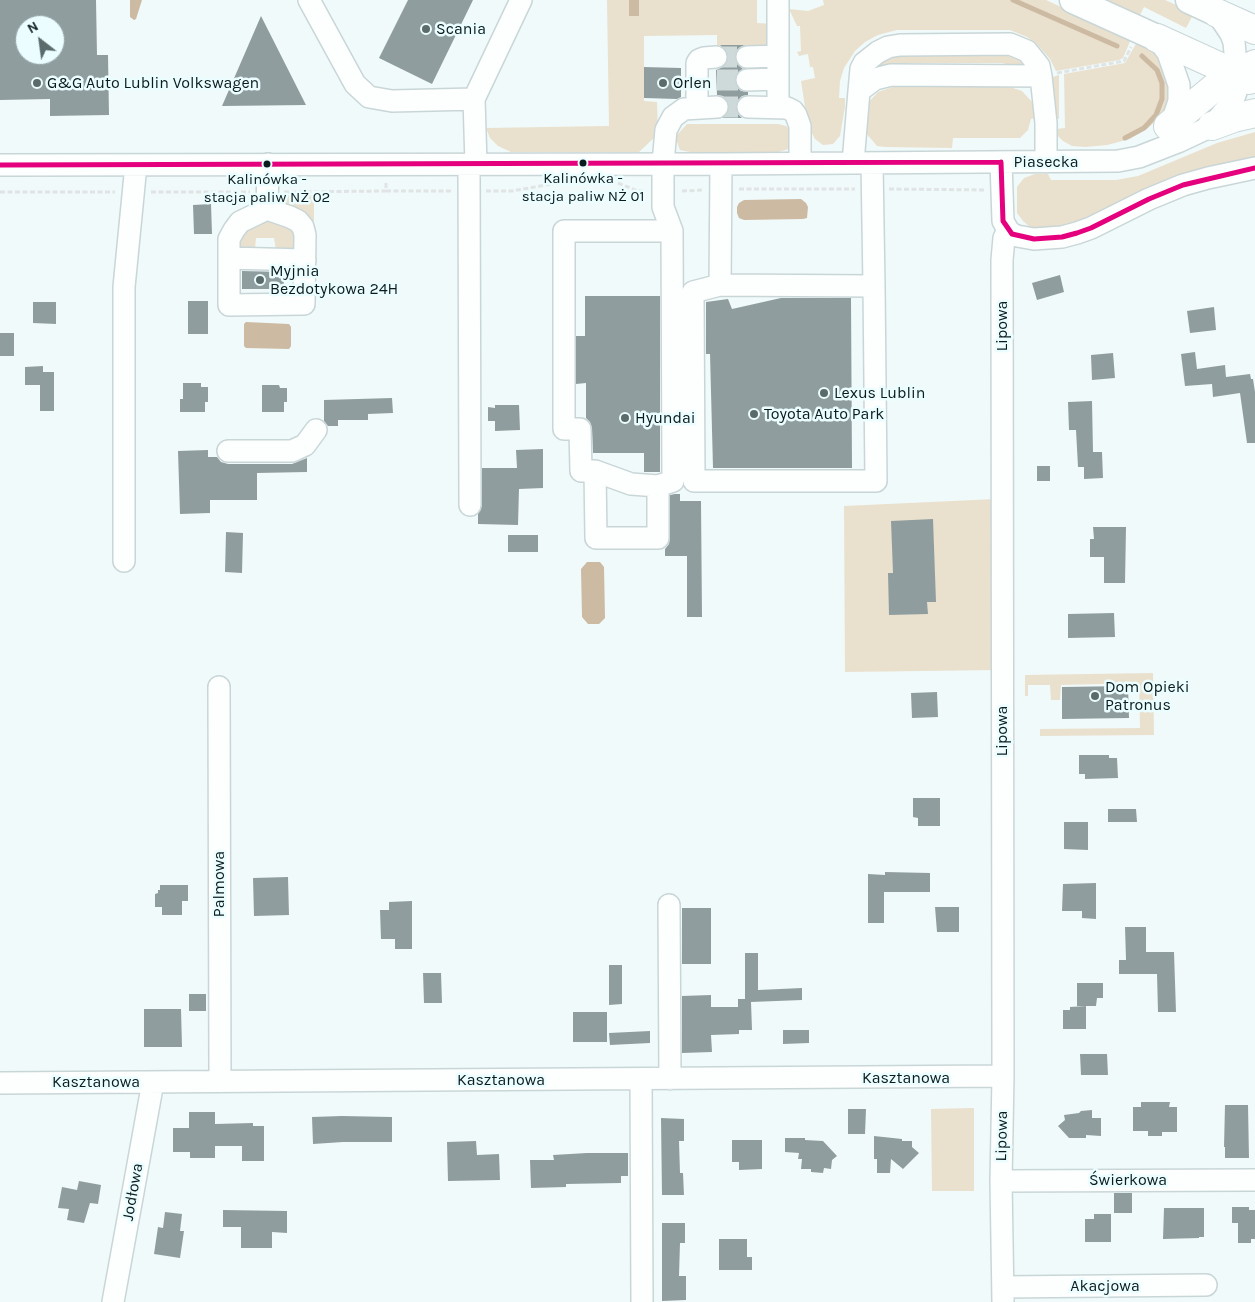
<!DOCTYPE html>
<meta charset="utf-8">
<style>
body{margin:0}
#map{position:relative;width:1255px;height:1302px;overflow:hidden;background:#f0fafa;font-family:Karla,sans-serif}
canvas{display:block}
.north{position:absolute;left:15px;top:15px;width:50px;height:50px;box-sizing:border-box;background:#ebfdff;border:1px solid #91a3a5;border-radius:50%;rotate:330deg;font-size:14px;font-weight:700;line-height:20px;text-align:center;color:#0b1c1e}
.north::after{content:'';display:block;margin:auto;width:18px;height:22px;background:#5b6a6b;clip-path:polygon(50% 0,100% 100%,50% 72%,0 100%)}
</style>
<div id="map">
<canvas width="1255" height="1302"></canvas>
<div class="north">N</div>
</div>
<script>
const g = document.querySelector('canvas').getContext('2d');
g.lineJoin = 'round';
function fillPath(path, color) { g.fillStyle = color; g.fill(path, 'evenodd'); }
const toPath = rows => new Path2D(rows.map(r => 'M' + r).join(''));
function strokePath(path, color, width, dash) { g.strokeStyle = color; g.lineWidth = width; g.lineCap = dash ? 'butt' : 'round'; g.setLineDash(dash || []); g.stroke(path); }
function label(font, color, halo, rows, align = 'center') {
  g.font = font + ' Karla,sans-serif'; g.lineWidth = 5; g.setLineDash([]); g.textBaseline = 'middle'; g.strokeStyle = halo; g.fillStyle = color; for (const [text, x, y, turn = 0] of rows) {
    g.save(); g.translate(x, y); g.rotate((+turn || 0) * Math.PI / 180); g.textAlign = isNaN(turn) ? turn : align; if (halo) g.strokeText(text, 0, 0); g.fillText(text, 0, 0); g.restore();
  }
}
const green = toPath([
 [607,0,757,0,757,23,774,24,770,44,763,47,717,48,717,35,644,36,644,101,657,102,658,132,654,138,639,152,511,152,498,146,490,138,486,128,609,126],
 [823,0,1046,0,1131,39,1123,58,1119,60,1056,71,1050,59,1036,43,1027,37,1010,30,897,30,878,35,865,42,855,51,844,68,840,81,839,98,845,98,845,107,840,136,833,144,823,145,815,139,808,126,801,81,815,78,813,67,810,67,808,54,799,56,797,52,801,51,800,26,797,26,789,9,808,11,824,5],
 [1097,0,1165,0,1194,13,1186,28,1144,7,1138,19],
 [1137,42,1160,55,1171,92,1165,108,1158,119,1148,128,1130,139,1107,145,1085,147,1072,146,1063,141,1058,136,1056,129,1065,128,1064,74,1125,63],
 [899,54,1006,55,1020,61,1023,66,1020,68,1002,63,897,63,874,71,874,67,887,57],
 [1059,75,1059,119,1054,118,1053,77],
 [1007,86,1022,91,1033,103,1036,118,1031,119,1028,130,1020,138,953,138,952,148,885,147,877,146,866,133,867,104,878,92,893,87],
 [687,124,778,124,786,126,791,131,794,143,789,149,778,152,690,152,680,150,677,142,677,135],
 [1255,132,1255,157,1204,168,1174,178,1123,200,1098,213,1076,222,1055,227,1031,228,1023,221,1017,213,1017,187,1024,178,1035,174,1048,174,1051,180,1116,180,1138,176,1217,143],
 [273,195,314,195,314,229,279,208],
 [253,221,287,223,294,225,296,250,276,250,274,238,256,238,255,249,242,251,239,247,237,239],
 [996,499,998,670,845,672,844,506],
 [1153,673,1154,735,1040,736,1040,729,1140,728,1139,683,1061,685,1060,700,1051,700,1050,685,1028,685,1028,696,1025,696,1025,675],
 [974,1108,974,1191,932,1191,931,1109]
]);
const water = toPath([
 [130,0,142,0,136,19,134,20,130,17],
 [629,0,639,0,639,16,629,16],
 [801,199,806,203,808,207,807,218,803,219,744,220,739,218,737,213,737,207,739,203,744,200],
 [246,322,289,324,291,327,291,346,289,349,246,348,244,346,244,324],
 [587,562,600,562,604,567,605,618,599,624,588,624,582,617,581,569]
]);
const stream = toPath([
 [1013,0,1117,46],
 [1125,138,1144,128,1156,115,1162,99,1162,83,1157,70,1142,56]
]);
const building = toPath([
 [0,0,96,0,97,55,108,55,109,115,50,116,50,99,0,100],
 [25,25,55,25,55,55,25,55],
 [408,0,473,0,432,84,379,58],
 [261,16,306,105,222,106],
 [720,45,745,45,740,47,736,51,735,57,737,64,743,69,736,75,735,80,736,86,741,91,748,92,748,95,742,96,738,100,736,106,737,113,742,118,722,118,728,113,729,106,727,100,723,96,717,95,716,70,723,67,727,63,728,56,726,50],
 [644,67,681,68,681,97,677,99,644,98],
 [211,204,212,234,194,234,193,205],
 [242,271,284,272,284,289,242,289],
 [1060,275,1064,292,1037,300,1032,283],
 [585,296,660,296,660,472,644,472,644,453,593,453,592,428,590,422,586,418,586,383,576,384,576,336,585,336],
 [781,298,851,298,852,468,713,468,710,354,706,354,706,302,728,299,732,309],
 [188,301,208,301,208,334,188,334],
 [33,302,56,302,56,324,33,323],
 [1214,307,1216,330,1190,333,1187,311],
 [0,333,14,333,14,356,0,356],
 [1195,352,1197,369,1225,365,1226,377,1250,374,1251,379,1253,379,1255,392,1255,443,1247,443,1240,393,1213,397,1212,384,1185,386,1181,354],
 [1113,353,1115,378,1092,380,1091,355],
 [43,366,43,372,54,372,54,411,40,411,40,385,25,385,25,367],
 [183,383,201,383,201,387,208,387,208,402,205,402,205,412,180,412,180,399,183,399],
 [262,385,279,385,280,388,287,388,287,402,284,402,284,412,262,412],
 [392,398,393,413,368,414,368,420,338,420,338,426,328,426,324,421,324,400],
 [1092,401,1093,452,1102,452,1103,478,1084,479,1084,467,1078,467,1076,430,1069,430,1068,402],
 [495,405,519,405,520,430,495,431,495,421,488,421,488,407,495,408],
 [543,449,543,488,519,489,518,525,478,524,478,514,482,505,482,468,517,468,516,450],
 [208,450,208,457,217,457,221,462,228,464,292,464,307,458,307,472,257,473,257,500,210,500,210,513,180,514,178,451],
 [1037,466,1050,466,1050,481,1037,481],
 [675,494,680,494,680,501,701,501,702,617,687,617,687,556,665,556,665,549,669,544,670,538,670,495],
 [933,519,936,602,927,602,928,614,889,615,888,573,893,573,891,521],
 [1093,527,1126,527,1125,583,1104,583,1104,557,1090,557,1090,539,1094,539],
 [226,532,243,533,242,573,225,572],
 [508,535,538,535,538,552,508,552],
 [1114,613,1115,637,1068,638,1068,614],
 [1128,686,1129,718,1062,719,1062,687],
 [937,692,938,717,912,718,911,693],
 [1079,755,1109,755,1109,758,1117,758,1118,778,1085,779,1085,774,1079,774],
 [913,798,940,798,940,826,918,826,918,818,913,817],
 [1108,809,1136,809,1137,822,1108,822],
 [1064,822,1088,822,1088,850,1064,849],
 [885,872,930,873,930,892,884,892,884,923,868,923,868,874,885,875],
 [288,877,289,915,254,916,253,878],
 [1096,883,1096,919,1082,918,1082,911,1062,911,1063,884],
 [160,885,188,885,188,901,182,901,182,915,162,915,162,907,155,907,155,894,158,893,158,890,160,890],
 [412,901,412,949,395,949,395,939,381,939,380,910,389,910,389,902],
 [935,907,959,907,959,932,937,932],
 [682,908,711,908,711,964,682,964],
 [1125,927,1146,927,1146,952,1174,952,1176,1012,1158,1012,1157,974,1119,974,1119,960,1126,960],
 [745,953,758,953,758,990,802,988,802,1000,751,1002,752,1030,739,1030,739,1034,711,1035,712,1052,682,1053,682,996,711,995,711,1007,738,1007,738,999,745,999],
 [609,965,622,965,622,1004,609,1005],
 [423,973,441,973,442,1003,424,1003],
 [1077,983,1103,983,1103,998,1097,998,1096,1006,1077,1006],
 [189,994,206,994,206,1011,189,1011],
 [1086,1006,1086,1029,1063,1029,1063,1010,1070,1010,1070,1007],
 [144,1009,181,1009,182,1047,144,1047],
 [573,1012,607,1012,607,1042,573,1042],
 [783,1030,809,1030,809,1043,783,1044],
 [650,1031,650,1043,610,1045,609,1033],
 [1080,1054,1107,1054,1108,1075,1081,1075],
 [1141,1102,1170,1102,1169,1107,1177,1107,1177,1132,1162,1132,1162,1136,1148,1136,1148,1131,1133,1131,1133,1107,1141,1107],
 [1225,1105,1248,1105,1249,1158,1225,1158,1225,1147,1224,1147],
 [848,1109,866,1109,865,1134,848,1134],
 [1092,1110,1092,1118,1101,1118,1101,1136,1086,1135,1086,1138,1069,1138,1058,1126,1065,1120,1064,1115,1079,1113,1081,1111],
 [189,1112,215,1112,215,1124,253,1123,253,1126,264,1126,264,1161,242,1161,242,1146,215,1146,215,1158,190,1158,190,1152,173,1152,173,1128,189,1128],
 [342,1116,392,1117,392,1142,343,1142,313,1144,312,1117],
 [661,1118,684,1119,684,1141,679,1141,680,1173,683,1173,684,1195,662,1195],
 [874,1136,902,1139,902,1141,912,1141,912,1147,919,1153,903,1169,891,1159,890,1173,877,1173,877,1159,874,1159],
 [785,1138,805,1138,805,1140,823,1141,837,1156,832,1160,831,1169,824,1168,823,1173,811,1172,811,1169,801,1169,802,1159,798,1159,799,1153,785,1152],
 [732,1140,762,1140,762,1169,739,1170,739,1162,732,1162],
 [476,1141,477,1155,499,1154,500,1180,448,1181,447,1142],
 [587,1153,628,1153,628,1176,621,1176,621,1183,566,1184,566,1187,531,1188,530,1160,554,1160,553,1155],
 [79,1181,101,1185,98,1204,90,1203,84,1223,67,1220,69,1209,58,1208,62,1187,77,1190],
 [1114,1193,1132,1193,1132,1213,1114,1213],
 [1232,1207,1249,1207,1249,1210,1255,1210,1255,1239,1251,1239,1251,1243,1238,1243,1238,1223,1232,1223],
 [1164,1208,1204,1208,1204,1237,1199,1237,1199,1238,1163,1239],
 [223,1210,287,1211,287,1233,272,1232,272,1248,241,1248,241,1227,223,1227],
 [165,1212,182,1214,180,1231,184,1231,180,1258,154,1254,158,1227,163,1228],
 [1094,1214,1111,1214,1111,1242,1085,1242,1085,1219,1094,1219],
 [662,1223,685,1223,685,1243,680,1243,679,1276,686,1276,686,1300,662,1301],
 [719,1239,747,1239,747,1257,752,1257,752,1270,719,1270]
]);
const minorTunnel = toPath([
 [716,57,747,57],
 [717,80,747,80],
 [717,107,748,107]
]);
const path = toPath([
 [1057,73,1124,61,1131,47],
 [618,183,638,191,645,191],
 [739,189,855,189],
 [889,189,985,190],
 [386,191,453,191],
 [486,191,512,191,552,184],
 [682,191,703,190],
 [0,192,115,192],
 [151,192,250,192],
 [284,192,386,191,386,182]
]);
const minor = toPath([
 [309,0,355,84,369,97,392,101,474,99],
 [1157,38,1168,53,1179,85,1179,101,1173,119,1169,125],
 [747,57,778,56],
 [747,80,778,79],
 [859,91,861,69,864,63,878,52,888,47,900,45,1010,44,1027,51,1039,66,1041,76],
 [748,107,787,108,793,111,796,115,800,126,800,163],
 [778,107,778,0],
 [697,108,697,63,699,60,704,58,716,57],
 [1001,162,1003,221,1008,230,1012,234,1017,236,1034,239,1062,237,1077,233,1091,228,1149,199,1183,185,1208,178,1255,168],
 [853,163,859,91,875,79,891,75,1041,76,1046,123,1046,162],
 [872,163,874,286],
 [469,164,470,505],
 [476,164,474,99,521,0],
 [0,165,721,164,1118,161,1139,157,1180,141,1212,126,1233,101,1238,86,1234,42,1231,34,1217,13],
 [267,209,240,222,234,230,229,239,229,258,305,260],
 [672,231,663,207,663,163,666,130,673,117,684,109,717,107],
 [229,258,229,305,304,304,305,235,303,227,298,221,290,217,267,209,268,164],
 [720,285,874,286,876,481,694,481,693,292,720,285],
 [720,285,721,164],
 [228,451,292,451,305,445,316,430],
 [595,471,631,484,658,486,673,481,672,231,564,231,564,429,580,429,581,471,595,471,596,538,658,538,658,486],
 [124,561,124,287,136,165],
 [219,687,220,1081],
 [669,905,670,1079],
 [641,1079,642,1302],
 [0,1083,1003,1076],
 [1001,1181,1255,1180],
 [1003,1287,1206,1285],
 [113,1302,153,1082],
 [1003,1302,1001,1181,1003,1076,1002,260,1004,238,1008,230]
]);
const major = toPath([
 [1073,0,1157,38],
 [1189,0,1217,13]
]);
const highway = toPath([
 [1217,13,1255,30],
 [1157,38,1249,80],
 [1168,126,1221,82,1255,64],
 [1212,126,1234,118,1255,113]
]);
const bus1 = toPath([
 [1001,162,1003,221,1012,234,1034,239,1062,237,1077,233,1091,228,1149,199,1183,185,1255,168],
 [0,165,1001,162]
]);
const markers = [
 [426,29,5,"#5b6a6b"],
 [37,83,5,"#5b6a6b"],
 [663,83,5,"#5b6a6b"],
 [583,163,4.5,"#0b1c1e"],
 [267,164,4.5,"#0b1c1e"],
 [260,280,5,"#5b6a6b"],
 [824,393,5,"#5b6a6b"],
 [754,414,5,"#5b6a6b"],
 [625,418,5,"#5b6a6b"],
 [1095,696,5,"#5b6a6b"]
];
const busNames = [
 ["Kalinówka -",583,179],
 ["stacja paliw NŻ 01",583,197],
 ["Kalinówka -",267,180],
 ["stacja paliw NŻ 02",267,198]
];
const poiNames = [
 ["Scania",436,29],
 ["G&G Auto Lublin Volkswagen",47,83],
 ["Orlen",673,83],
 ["Myjnia",270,271],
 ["Bezdotykowa 24H",270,289],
 ["Lexus Lublin",834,393],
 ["Toyota Auto Park",764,414],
 ["Hyundai",635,418],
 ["Dom Opieki",1105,687],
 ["Patronus",1105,705]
];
const streetNames = [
 ["Piasecka",1046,162],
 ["Lipowa",1002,326,-90],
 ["Lipowa",1002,731,-90],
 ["Palmowa",219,884,-90],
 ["Kasztanowa",906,1078],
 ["Kasztanowa",501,1080],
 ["Kasztanowa",96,1082],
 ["Lipowa",1002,1136,-89],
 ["Świerkowa",1128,1180],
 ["Jodłowa",133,1192,-80],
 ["Akacjowa",1105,1286]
];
fillPath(green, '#eae0ce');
fillPath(water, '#ccbaa2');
strokePath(stream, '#ccbaa2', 5);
fillPath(building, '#909d9e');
strokePath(minorTunnel, '#ced9d9', 21, [21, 11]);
strokePath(minor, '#c9d6d7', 24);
strokePath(major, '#c9d6d7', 29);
strokePath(highway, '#c9d6d7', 30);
strokePath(path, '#e1e4e4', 3, [5, 2.5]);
strokePath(minor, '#fdfefe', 21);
strokePath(major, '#fdfefe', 26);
strokePath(highway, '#fdfefe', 28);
strokePath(bus1, '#e5007d', 5);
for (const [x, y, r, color] of markers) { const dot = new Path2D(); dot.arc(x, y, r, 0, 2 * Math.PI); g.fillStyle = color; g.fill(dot); strokePath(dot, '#ebfdff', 2); }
label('15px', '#0b1c1e', '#ebfdff', busNames);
label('16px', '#0b1c1e', '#ebfdff', poiNames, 'left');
label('16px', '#0b1c1e', '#ebfdff', streetNames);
</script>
